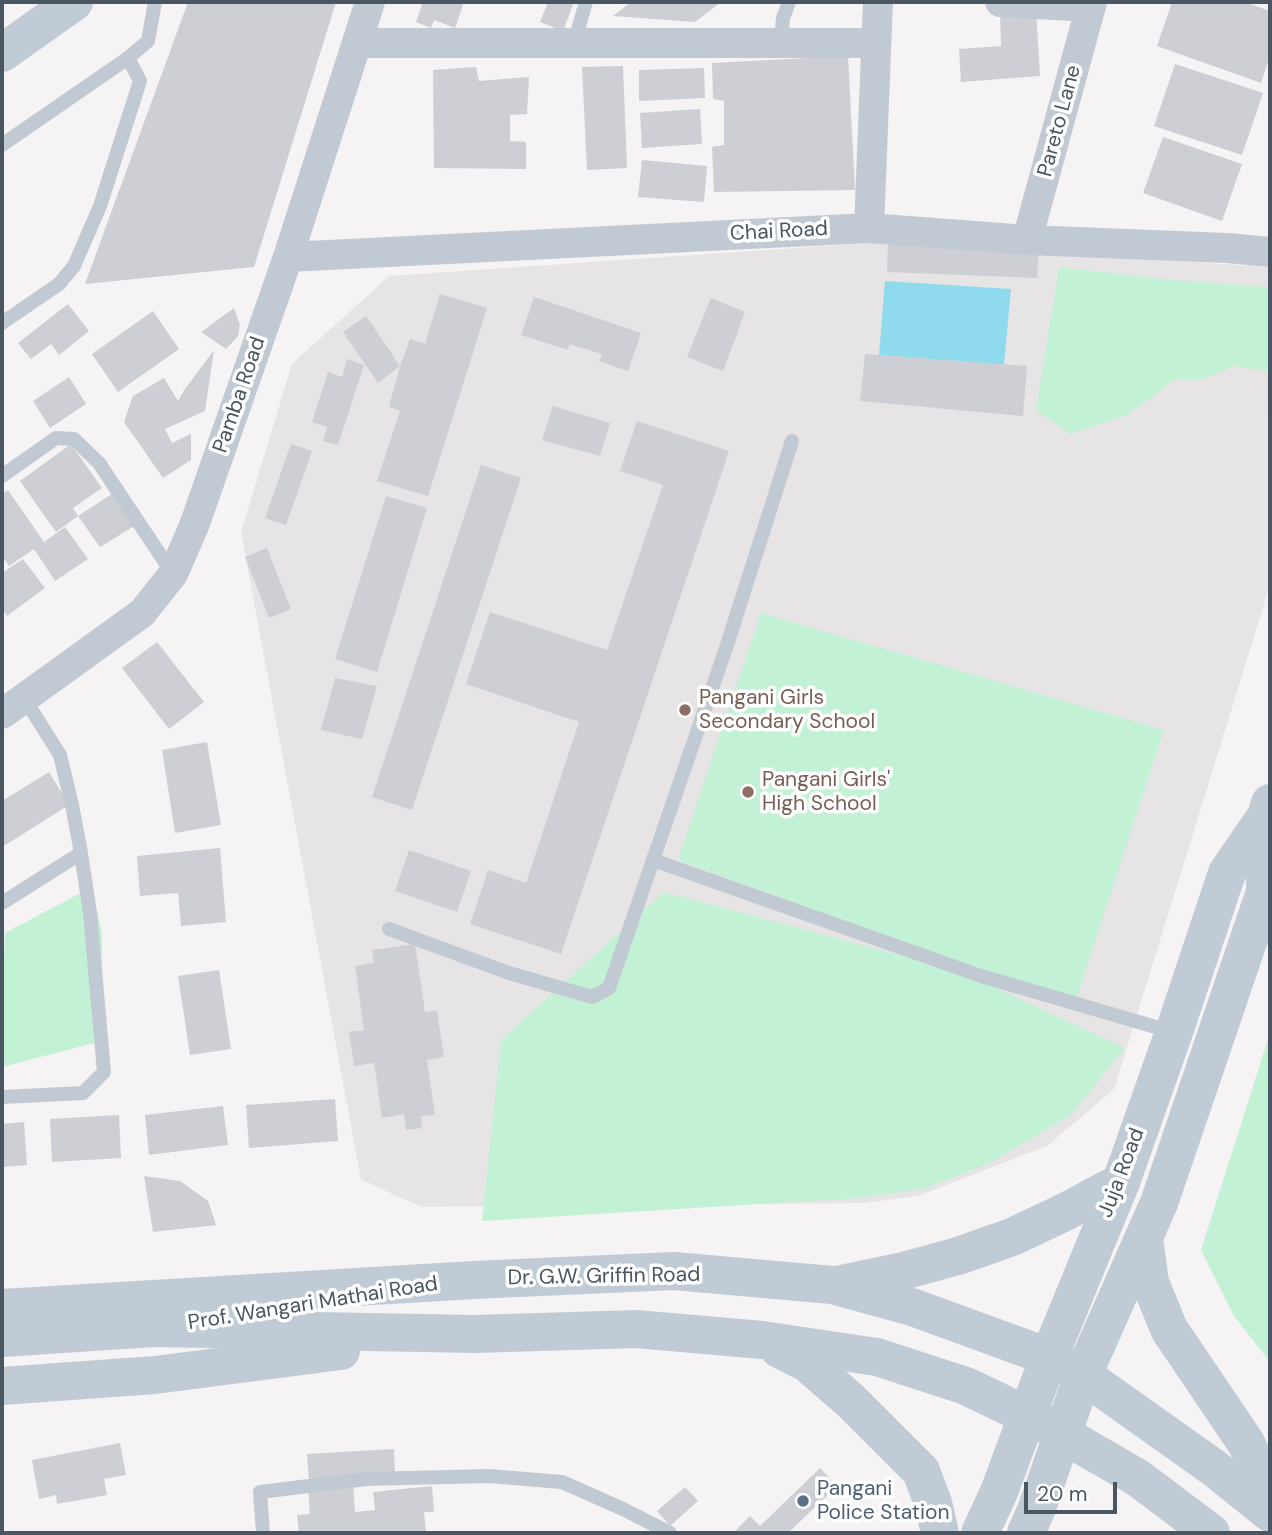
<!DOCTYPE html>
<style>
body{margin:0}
#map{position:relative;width:1272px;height:1535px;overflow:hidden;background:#f5f3f3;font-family:"DM Sans",sans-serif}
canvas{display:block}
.frame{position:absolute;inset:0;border:4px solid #4a5661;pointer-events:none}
.scale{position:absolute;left:1024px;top:1482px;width:93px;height:32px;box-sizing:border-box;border:4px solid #4a5661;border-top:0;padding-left:9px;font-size:21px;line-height:24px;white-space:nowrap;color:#4a5661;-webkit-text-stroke:5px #fff;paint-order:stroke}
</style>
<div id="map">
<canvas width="1272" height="1535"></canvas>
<div class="frame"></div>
<div class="scale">20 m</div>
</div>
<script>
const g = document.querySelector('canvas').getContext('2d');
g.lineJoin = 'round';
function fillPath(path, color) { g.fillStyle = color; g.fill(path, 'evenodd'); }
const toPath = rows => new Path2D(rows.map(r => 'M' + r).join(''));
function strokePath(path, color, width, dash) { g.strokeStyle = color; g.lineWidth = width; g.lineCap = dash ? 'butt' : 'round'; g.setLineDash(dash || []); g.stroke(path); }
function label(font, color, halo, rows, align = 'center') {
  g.font = font + ' "DM Sans",sans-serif'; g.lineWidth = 7; g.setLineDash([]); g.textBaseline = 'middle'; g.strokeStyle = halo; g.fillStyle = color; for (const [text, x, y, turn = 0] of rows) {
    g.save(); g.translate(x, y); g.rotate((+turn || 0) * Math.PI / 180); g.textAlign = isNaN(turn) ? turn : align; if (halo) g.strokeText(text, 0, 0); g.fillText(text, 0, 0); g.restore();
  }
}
const education = toPath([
 [883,242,1270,267,1270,585,1114,1089,1047,1146,918,1196,864,1203,422,1207,361,1180,241,532,292,364,389,276]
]);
const green = toPath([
 [1059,267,1172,280,1270,287,1270,411,1268,416,1267,371,1235,366,1203,379,1176,379,1127,415,1070,434,1036,410],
 [761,613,1164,730,1074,1006,678,860],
 [92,887,102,934,102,1041,2,1067,2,1006,5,933],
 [664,892,959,971,1125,1048,1072,1114,988,1164,923,1189,857,1198,482,1221,501,1040],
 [1270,1033,1270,1362,1234,1316,1201,1250]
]);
const water = toPath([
 [885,281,1011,289,1004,365,879,355]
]);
const building = toPath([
 [188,2,336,2,254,267,85,284],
 [423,2,464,2,455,28,434,20,431,28,416,22],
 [548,2,574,2,563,31,540,22],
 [631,2,721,2,695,22,613,16],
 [1172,2,1244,2,1270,11,1270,56,1261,83,1157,46],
 [1036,10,1040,76,961,82,959,49,1001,46,1000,12],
 [848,56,855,190,714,192,712,147,724,145,724,101,713,99,712,63],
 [1175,64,1263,93,1242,155,1154,126],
 [623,66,627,168,587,170,582,67],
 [476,67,479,81,529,77,527,114,510,115,510,141,526,142,526,169,434,168,433,70],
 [704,68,705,98,639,101,639,70],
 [700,109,702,144,642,148,640,113],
 [1163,137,1242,164,1222,221,1143,193],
 [642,160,707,166,704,202,638,197],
 [888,242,1039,248,1037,278,887,272],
 [440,294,487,308,428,496,377,481,400,411,389,407,400,366,378,383,343,332,366,316,400,366,410,339,425,344],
 [534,297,641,333,628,371,599,361,602,354,569,344,568,350,521,335],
 [711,298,745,312,723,371,687,357],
 [68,304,89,331,59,355,51,344,31,359,18,343],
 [234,308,240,325,238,336,226,349,201,332],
 [153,311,179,349,118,392,92,354],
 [214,350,205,411,165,429,172,443,191,434,191,460,163,478,124,422,133,396,164,378,178,401,185,389],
 [865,354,1027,366,1023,416,860,401],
 [347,359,364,365,338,445,323,441,327,427,312,422,328,372,342,377],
 [69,377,86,404,50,428,33,401],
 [553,406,610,423,600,456,542,440],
 [637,421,729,451,561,954,470,924,488,870,526,883,579,722,466,684,490,612,607,650,663,485,620,471],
 [71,444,102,488,73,508,78,516,56,532,20,481],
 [291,444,312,451,286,525,265,518],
 [481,465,521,478,412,810,372,797],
 [8,490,44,542,65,527,88,559,55,581,34,549,9,566,2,556,2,494],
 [115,492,136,525,100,547,78,516],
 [386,496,427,508,377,672,335,659],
 [267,548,291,609,269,618,245,557],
 [23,559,45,588,7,616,2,608,2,573],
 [157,642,204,702,169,729,122,668],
 [335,678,377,686,362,739,321,730],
 [207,742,221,825,175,833,162,750],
 [49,772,69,805,4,846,2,842,2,801],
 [220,848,226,922,181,926,178,893,140,896,137,856],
 [409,850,471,871,457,912,395,891],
 [415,944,425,1012,437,1011,444,1057,427,1060,435,1115,421,1116,422,1128,406,1130,404,1114,382,1118,374,1063,354,1066,349,1032,364,1030,355,966,374,963,372,950],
 [219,970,231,1049,190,1055,178,976],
 [335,1099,338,1141,249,1148,246,1105],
 [223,1106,228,1145,149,1155,145,1115],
 [119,1115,121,1158,52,1162,50,1119],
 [24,1122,27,1165,2,1167,2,1124],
 [144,1176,180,1181,208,1201,216,1225,153,1232],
 [120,1443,126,1475,104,1479,107,1495,57,1504,56,1495,39,1499,32,1460],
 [394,1449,395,1476,309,1482,307,1454],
 [820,1468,837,1486,788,1533,733,1533,750,1516,760,1526],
 [353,1483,355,1512,375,1510,373,1492,432,1486,434,1512,424,1512,426,1533,299,1533,297,1515,310,1514,308,1488],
 [685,1487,698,1501,670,1526,657,1511]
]);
const lane = toPath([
 [574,43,586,2],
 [781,43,783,18,789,2],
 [2,145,128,58],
 [2,323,59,284,74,266,100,206,140,81,128,58,148,41,155,2],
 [792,441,727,645,653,860,981,976,1173,1032],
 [2,476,56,438,74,439,99,463,173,574],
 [2,903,81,853],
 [389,929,509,973,592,997,609,988,653,860],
 [2,1097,83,1093,104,1072,90,913,81,853,72,805,60,755,24,698],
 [263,1533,260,1492,366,1479,489,1476,562,1482,623,1509,670,1533]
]);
const street = toPath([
 [1000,2,1091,7],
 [357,43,876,43],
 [869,228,878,2],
 [1027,240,1092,2],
 [288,257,869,228,1027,240,1227,248,1270,252],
 [2,714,142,613,173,574,194,526,288,257,370,2]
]);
const secondary = toPath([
 [2,53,74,2],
 [1144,1239,1150,1282,1169,1329,1246,1443,1270,1492],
 [841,1284,903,1271,958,1256,1012,1237,1065,1212,1121,1182],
 [2,1308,474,1280,674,1271,832,1285,912,1307,1049,1357,1083,1375,1214,1468,1270,1513],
 [153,1328,475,1334,636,1329,762,1340,877,1357,966,1386,1043,1423,1138,1478,1211,1533],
 [2,1338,153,1328,178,1324],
 [779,1349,807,1363,851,1401,921,1471,933,1503,940,1533],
 [2,1386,155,1375,341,1351],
 [980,1533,999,1492,1049,1357,1121,1182,1174,1032,1227,873,1266,816],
 [1026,1533,1037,1508,1083,1375,1159,1203,1265,892,1266,816,1270,803]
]);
const markers = [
 [685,710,7,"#8d6e63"],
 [748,792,7,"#8d6e63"],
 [803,1501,7,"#5c6f8a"]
];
const streetNames = [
 ["Pareto Lane",1060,121,-75],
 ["Chai Road",779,232,-3],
 ["Pamba Road",240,395,-71],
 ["Juja Road",1122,1173,-69],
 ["Dr. G.W. Griffin Road",604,1277,-1],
 ["Prof. Wangari Mathai Road",313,1304,-9]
];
const educationNames = [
 ["Pangani Girls",699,698],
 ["Secondary School",699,722],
 ["Pangani Girls'",762,780],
 ["High School",762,804]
];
const serviceNames = [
 ["Pangani",817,1489],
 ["Police Station",817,1513]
];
fillPath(education, '#e6e4e5');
fillPath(green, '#c3f1d5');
fillPath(water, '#90daee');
fillPath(building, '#cdcfd5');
strokePath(lane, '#c1cad2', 14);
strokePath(street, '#c1cad2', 30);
strokePath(secondary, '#c1cbd6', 38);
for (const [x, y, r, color] of markers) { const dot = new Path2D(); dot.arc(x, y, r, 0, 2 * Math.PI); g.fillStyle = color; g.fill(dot); strokePath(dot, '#fff', 2.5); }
label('21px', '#4a5661', '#fff', streetNames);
label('21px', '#785e54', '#fff', educationNames, 'left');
label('21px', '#4e5e75', '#fff', serviceNames, 'left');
</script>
